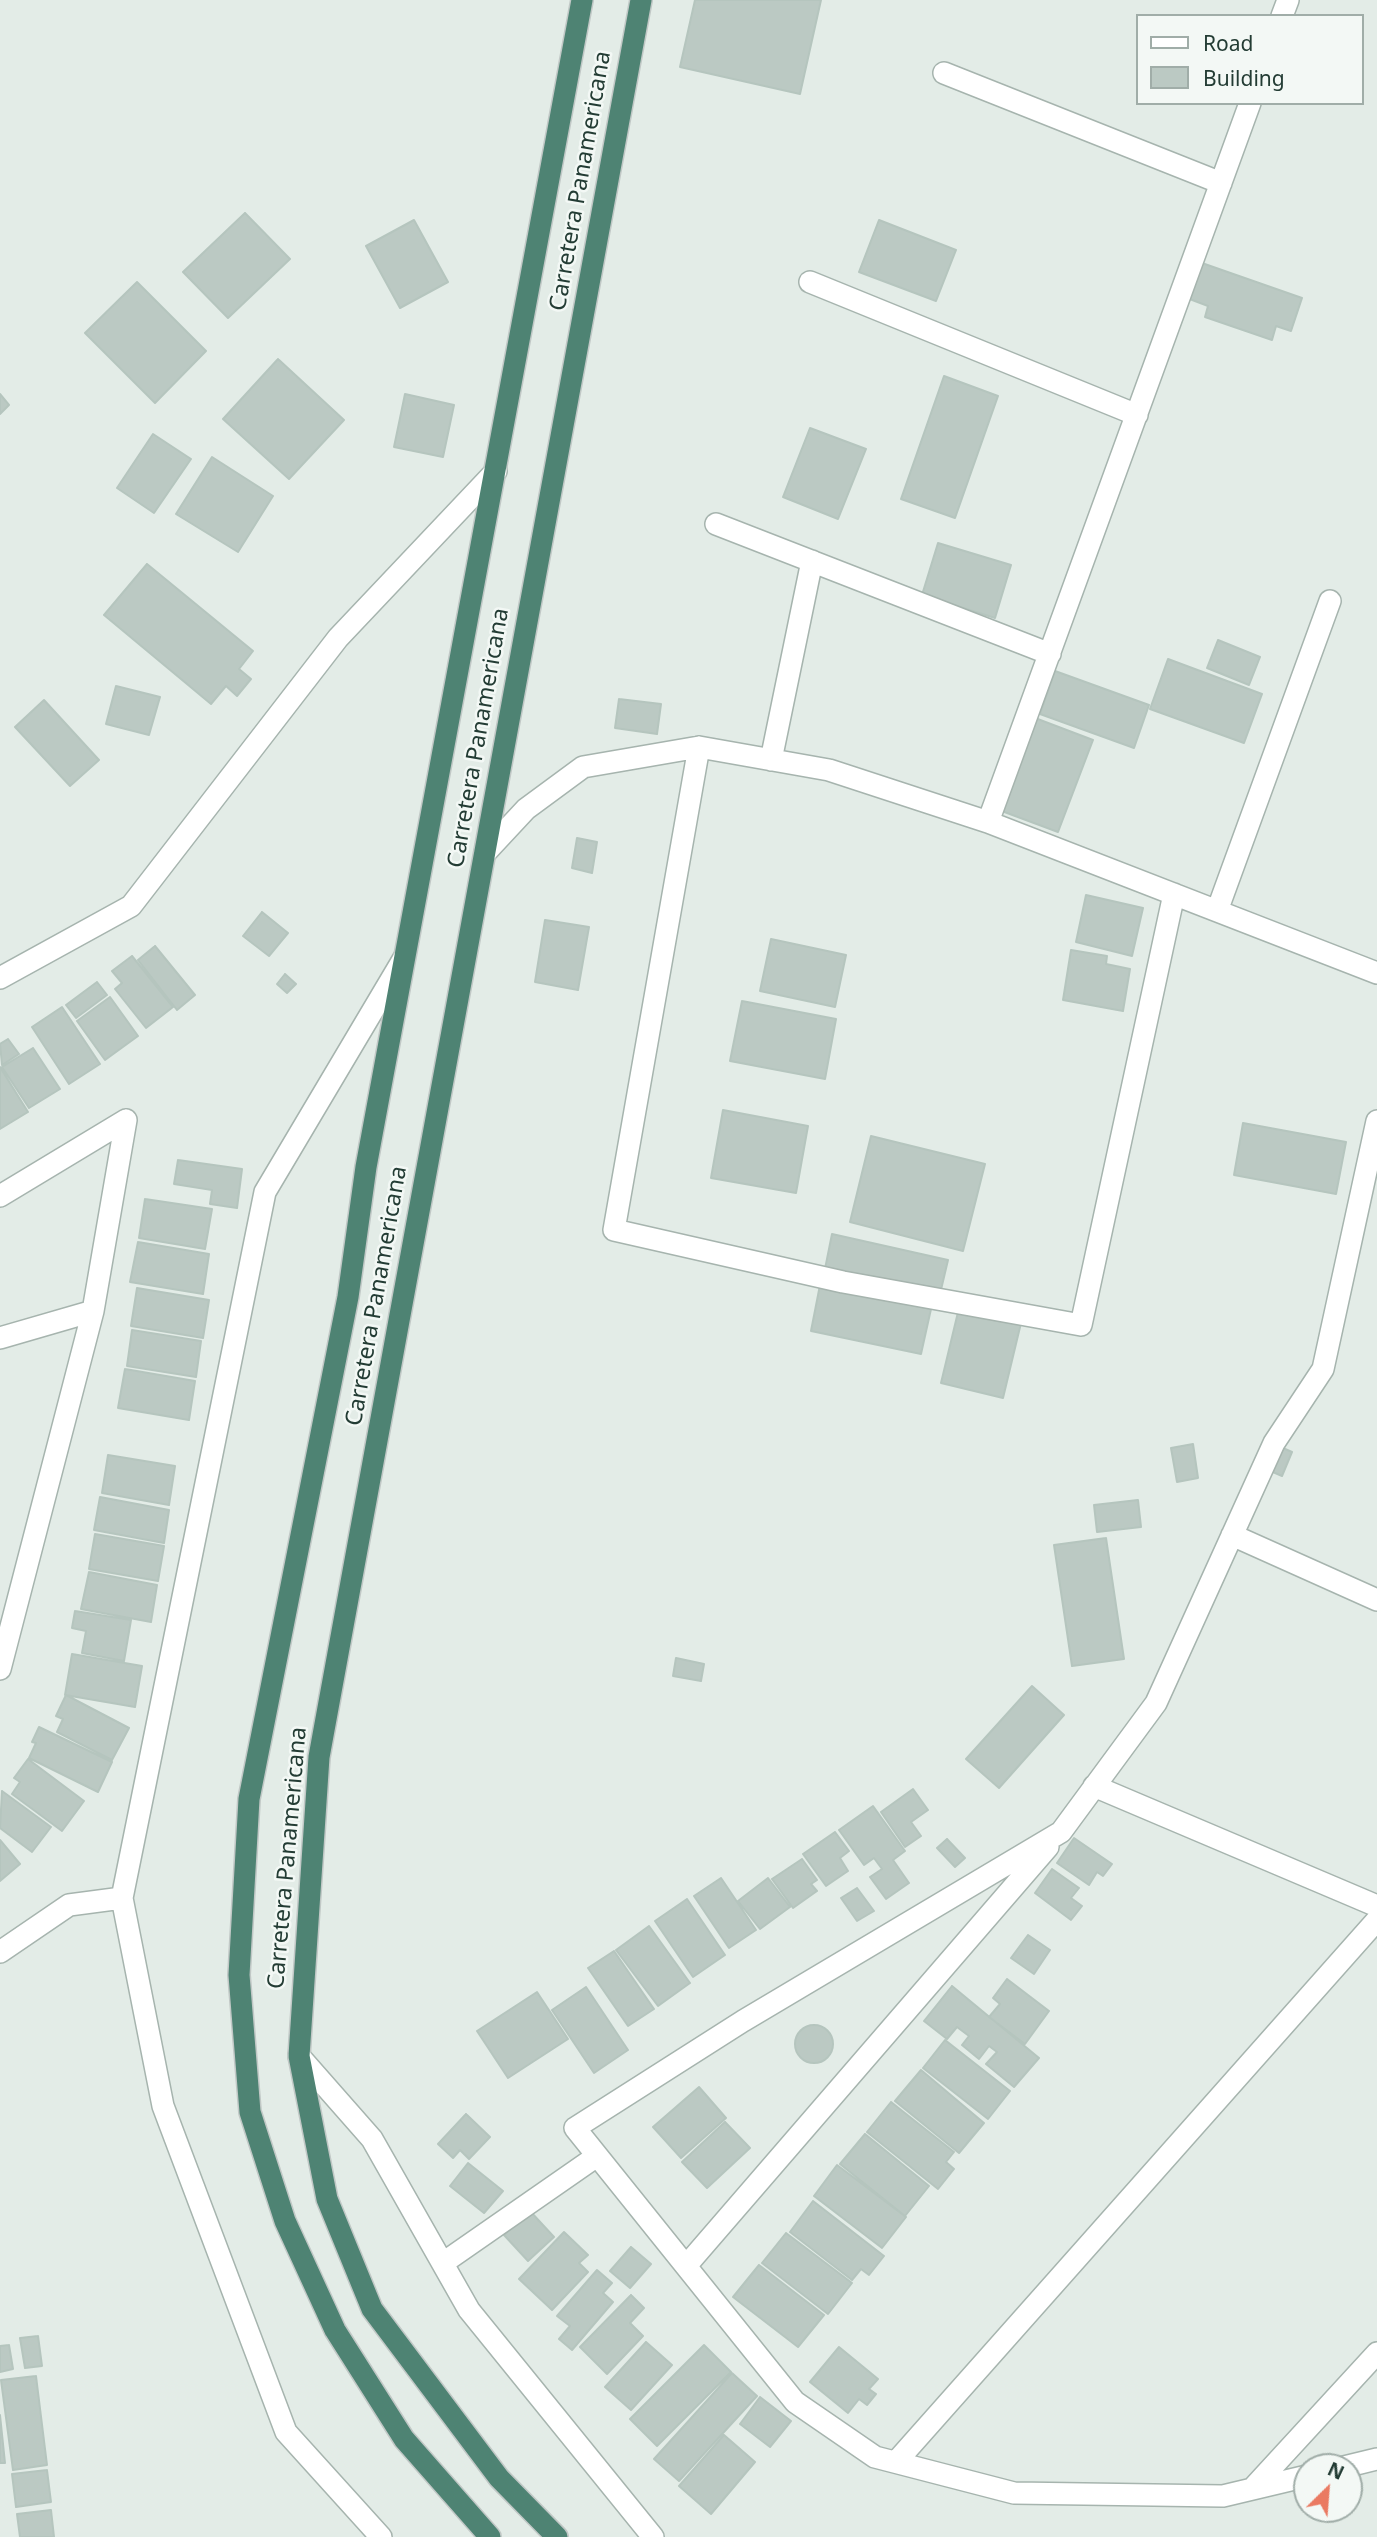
<!DOCTYPE html>
<style>
body{margin:0}
#map{position:relative;width:1377px;height:2537px;overflow:hidden;background:#e3ece7;font-family:"Noto Sans",sans-serif}
canvas{display:block}
.legend{position:absolute;left:1136px;top:14px;width:228px;height:91px;box-sizing:border-box;background:#f3f8f5;border:2px solid #a0ada8;margin:0;padding:9px 12px;list-style:none;font-size:21px;color:#233c34}
.legend li{display:flex;align-items:center;gap:14px;height:35px}
.legend b{width:35px;border:2px solid #a0ada8}
.north{position:absolute;left:1293px;top:2453px;width:70px;height:70px;box-sizing:border-box;background:#f3f8f5;border:2px solid #a0ada8;border-radius:50%;rotate:25deg;font-size:19px;font-weight:700;line-height:28px;text-align:center;color:#233c34}
.north::after{content:'';display:block;margin:auto;width:24px;height:32px;background:#ea7a62;clip-path:polygon(50% 0,100% 100%,50% 72%,0 100%)}
</style>
<div id="map">
<canvas width="1377" height="2537"></canvas>
<ul class="legend">
<li><b style="height:9px;background:#fff"></b>Road</li>
<li><b style="height:19px;background:#bbc9c3"></b>Building</li>
</ul>
<div class="north">N</div>
</div>
<script>
const g = document.querySelector('canvas').getContext('2d');
g.lineJoin = 'round';
function fillPath(path, color) { g.fillStyle = color; g.fill(path, 'evenodd'); }
const toPath = rows => new Path2D(rows.map(r => 'M' + r).join(''));
function strokePath(path, color, width, dash) { g.strokeStyle = color; g.lineWidth = width; g.lineCap = dash ? 'butt' : 'round'; g.setLineDash(dash || []); g.stroke(path); }
function label(font, color, halo, rows, align = 'center') {
  g.font = font + ' "Noto Sans",sans-serif'; g.lineWidth = 5; g.setLineDash([]); g.textBaseline = 'middle'; g.strokeStyle = halo; g.fillStyle = color; for (const [text, x, y, turn = 0] of rows) {
    g.save(); g.translate(x, y); g.rotate((+turn || 0) * Math.PI / 180); g.textAlign = isNaN(turn) ? turn : align; if (halo) g.strokeText(text, 0, 0); g.fillText(text, 0, 0); g.restore();
  }
}
const building = toPath([
 [695,0,821,0,800,94,680,67,695,0],
 [245,213,290,259,228,318,183,272,245,213],
 [414,220,448,282,400,308,366,246,414,220],
 [879,220,956,250,936,301,859,272,879,220],
 [1199,262,1302,298,1291,331,1276,326,1272,340,1205,317,1208,306,1187,298,1199,262],
 [137,282,206,351,155,403,85,333,137,282],
 [278,359,344,420,289,479,223,419,278,359],
 [944,376,998,396,955,518,901,499,944,376],
 [0,394,9,405,0,414,0,394],
 [405,394,454,405,443,457,394,447,405,394],
 [810,428,866,449,838,519,783,497,810,428],
 [153,434,191,459,154,513,117,488,153,434],
 [212,457,273,496,238,552,176,514,212,457],
 [938,543,1011,565,995,618,922,595,938,543],
 [147,564,253,651,239,669,251,679,237,696,226,686,211,704,104,615,147,564],
 [1218,640,1260,657,1249,685,1207,668,1218,640],
 [1168,659,1262,694,1244,743,1150,709,1168,659],
 [1055,671,1149,705,1134,748,1040,714,1055,671],
 [116,686,160,697,149,735,106,724,116,686],
 [619,699,661,704,657,734,615,728,619,699],
 [44,700,99,760,70,786,15,727,44,700],
 [1035,718,1093,740,1058,832,999,810,1035,718],
 [577,838,597,842,592,873,572,868,577,838],
 [1086,895,1143,908,1132,956,1076,942,1086,895],
 [262,912,288,933,269,956,243,936,262,912],
 [545,920,589,927,578,990,535,982,545,920],
 [771,939,846,955,835,1007,760,991,771,939],
 [155,946,195,995,177,1010,138,960,155,946],
 [1071,950,1107,956,1106,964,1130,969,1123,1011,1063,1000,1071,950],
 [132,956,173,1007,146,1028,115,989,122,983,112,971,132,956],
 [285,974,296,984,287,993,277,984,285,974],
 [97,982,107,995,76,1018,66,1005,97,982],
 [110,997,138,1036,105,1060,77,1021,110,997],
 [742,1001,836,1019,825,1079,730,1061,742,1001],
 [62,1007,100,1064,69,1084,32,1027,62,1007],
 [8,1039,19,1054,2,1065,0,1044,8,1039],
 [33,1048,60,1089,29,1108,2,1067,33,1048],
 [0,1067,28,1112,0,1129,0,1067],
 [723,1110,808,1126,796,1193,711,1178,723,1110],
 [1243,1123,1346,1142,1336,1194,1234,1175,1243,1123],
 [871,1136,985,1164,963,1251,850,1222,871,1136],
 [178,1160,242,1169,237,1208,210,1204,212,1190,174,1184,178,1160],
 [145,1199,212,1209,205,1249,139,1238,145,1199],
 [832,1234,948,1260,940,1294,825,1269,832,1234],
 [138,1242,209,1254,203,1294,130,1282,138,1242],
 [820,1285,931,1309,921,1354,811,1331,820,1285],
 [137,1288,209,1300,203,1338,131,1326,137,1288],
 [959,1308,1021,1323,1003,1398,941,1383,959,1308],
 [132,1330,201,1341,196,1377,127,1366,132,1330],
 [125,1369,195,1381,189,1420,118,1408,125,1369],
 [1193,1444,1198,1478,1177,1482,1171,1448,1193,1444],
 [1276,1445,1292,1452,1282,1476,1266,1469,1276,1445],
 [108,1455,175,1466,169,1505,102,1493,108,1455],
 [100,1497,169,1510,164,1543,94,1530,100,1497],
 [1138,1500,1141,1527,1097,1532,1094,1505,1138,1500],
 [95,1534,164,1546,158,1581,89,1569,95,1534],
 [1106,1538,1124,1659,1072,1666,1054,1545,1106,1538],
 [89,1572,157,1585,151,1622,81,1609,89,1572],
 [75,1611,131,1620,124,1661,82,1653,86,1631,72,1628,75,1611],
 [72,1654,142,1666,135,1707,65,1695,72,1654],
 [676,1658,704,1664,701,1681,673,1676,676,1658],
 [1032,1686,1064,1715,999,1788,966,1759,1032,1686],
 [66,1695,129,1728,112,1760,57,1732,63,1719,56,1716,66,1695],
 [39,1727,112,1762,98,1792,29,1758,36,1743,32,1742,39,1727],
 [28,1759,84,1801,62,1831,12,1794,20,1782,14,1778,28,1759],
 [913,1789,928,1810,911,1822,921,1836,905,1847,881,1812,913,1789],
 [2,1791,51,1827,32,1852,0,1828,2,1791],
 [873,1806,905,1851,893,1860,909,1883,886,1899,870,1877,882,1869,874,1858,864,1865,839,1830,873,1806],
 [835,1832,849,1851,840,1858,848,1871,826,1886,803,1854,835,1832],
 [1074,1838,1112,1864,1103,1876,1097,1872,1089,1885,1057,1863,1074,1838],
 [947,1839,965,1858,955,1867,937,1848,947,1839],
 [0,1840,20,1864,0,1881,0,1840],
 [802,1859,817,1880,811,1884,817,1891,793,1908,772,1879,802,1859],
 [1052,1869,1079,1888,1071,1898,1082,1906,1071,1920,1035,1893,1052,1869],
 [721,1878,756,1930,729,1948,694,1896,721,1878],
 [768,1878,790,1907,760,1929,738,1901,768,1878],
 [857,1888,874,1911,857,1921,841,1898,857,1888],
 [687,1899,725,1955,693,1977,655,1921,687,1899],
 [649,1926,690,1983,658,2006,616,1950,649,1926],
 [1028,1935,1050,1950,1034,1974,1011,1958,1028,1935],
 [614,1951,654,2009,628,2026,588,1968,614,1951],
 [1007,1979,1049,2011,1025,2044,989,2017,1000,2004,993,1998,1007,1979],
 [952,1986,1039,2058,1014,2087,986,2064,997,2052,989,2046,979,2059,962,2045,969,2036,957,2027,947,2039,924,2021,952,1986],
 [586,1987,628,2050,594,2073,552,2010,586,1987],
 [537,1992,568,2039,508,2078,477,2031,537,1992],
 '795 2044a19 19 0 1 1 38 0a19 19 0 1 1-38 0Z',
 [945,2040,1010,2091,988,2119,923,2068,945,2040],
 [921,2070,984,2123,959,2153,895,2101,921,2070],
 [699,2087,726,2118,681,2158,653,2127,699,2087],
 [891,2102,954,2152,946,2162,954,2169,938,2189,867,2132,891,2102],
 [466,2114,490,2137,469,2159,460,2150,453,2158,438,2144,466,2114],
 [725,2122,750,2148,707,2188,682,2162,725,2122],
 [865,2134,929,2186,905,2216,840,2164,865,2134],
 [468,2163,503,2191,484,2213,450,2186,468,2163],
 [837,2165,906,2217,882,2248,814,2196,837,2165],
 [813,2201,884,2256,869,2275,861,2269,852,2280,790,2232,813,2201],
 [530,2211,554,2237,528,2261,504,2235,530,2211],
 [564,2232,588,2255,579,2263,588,2272,552,2310,519,2279,564,2232],
 [786,2233,852,2283,828,2314,762,2263,786,2233],
 [631,2247,651,2264,630,2288,610,2271,631,2247],
 [759,2265,824,2315,798,2347,733,2297,759,2265],
 [597,2270,612,2283,603,2293,613,2302,572,2350,559,2339,570,2326,557,2316,597,2270],
 [631,2295,644,2308,630,2323,643,2336,607,2374,580,2347,631,2295],
 [38,2336,42,2366,25,2368,20,2338,38,2336],
 [646,2342,672,2365,631,2410,605,2387,646,2342],
 [9,2345,13,2369,0,2372,0,2346,9,2345],
 [704,2345,731,2372,657,2446,630,2419,704,2345],
 [839,2347,878,2379,869,2389,876,2394,867,2405,859,2399,848,2413,810,2382,839,2347],
 [732,2373,757,2396,679,2481,654,2459,732,2373],
 [36,2376,47,2465,13,2470,1,2380,36,2376],
 [760,2397,791,2421,770,2447,740,2424,760,2397],
 [0,2415,5,2463,0,2463,0,2415],
 [724,2435,755,2462,711,2514,679,2486,724,2435],
 [47,2470,51,2502,16,2507,12,2474,47,2470],
 [51,2510,54,2537,20,2537,17,2514,51,2510]
]);
const minor = toPath([
 [1282,16,1288,0],
 [944,73,1221,183],
 [810,282,1137,415],
 [716,524,1050,654],
 [699,747,614,1230,843,1282,1081,1325,1174,894],
 [771,760,812,561],
 [988,822,1377,973],
 [485,853,526,809,583,767,699,747,829,770,988,822,1250,103],
 [1217,911,1330,601],
 [0,978,131,906,338,638,496,471],
 [0,1196,126,1120],
 [0,1338,93,1311],
 [1232,1535,1377,1600],
 [0,1669,93,1311,126,1120],
 [1094,1786,1377,1906],
 [0,1952,69,1905,122,1898],
 [299,2056,372,2139,469,2310,653,2537],
 [443,2263,597,2156],
 [686,2266,1048,1847],
 [896,2462,1377,1920],
 [1344,2467,1377,2459],
 [1307,2476,1223,2496,1014,2493,875,2457,795,2402,575,2128,743,2021,1061,1832,1156,1703,1274,1443,1323,1369,1377,1121],
 [1252,2489,1377,2353],
 [381,2537,286,2432,163,2106,122,1898,265,1192,404,958]
]);
const trunk = toPath([
 [490,2537,404,2439,335,2330,285,2221,250,2112,239,1975,249,1799,348,1297,366,1167,582,0],
 [557,2537,499,2478,372,2309,327,2199,299,2056,319,1757,641,0]
]);
const streetNames = [
 ["Carretera Panamericana",581,181,-80],
 ["Carretera Panamericana",479,738,-80],
 ["Carretera Panamericana",377,1296,-80],
 ["Carretera Panamericana",288,1858,-85]
];
fillPath(building, '#bbc9c3');
strokePath(building, '#b5c5be', 2);
strokePath(minor, '#a6b4ae', 24);
strokePath(trunk, '#c1c8c6', 24);
strokePath(minor, '#fff', 21);
strokePath(trunk, '#4e8373', 21);
label('23px', '#233c34', '#f3f8f5', streetNames);
</script>
